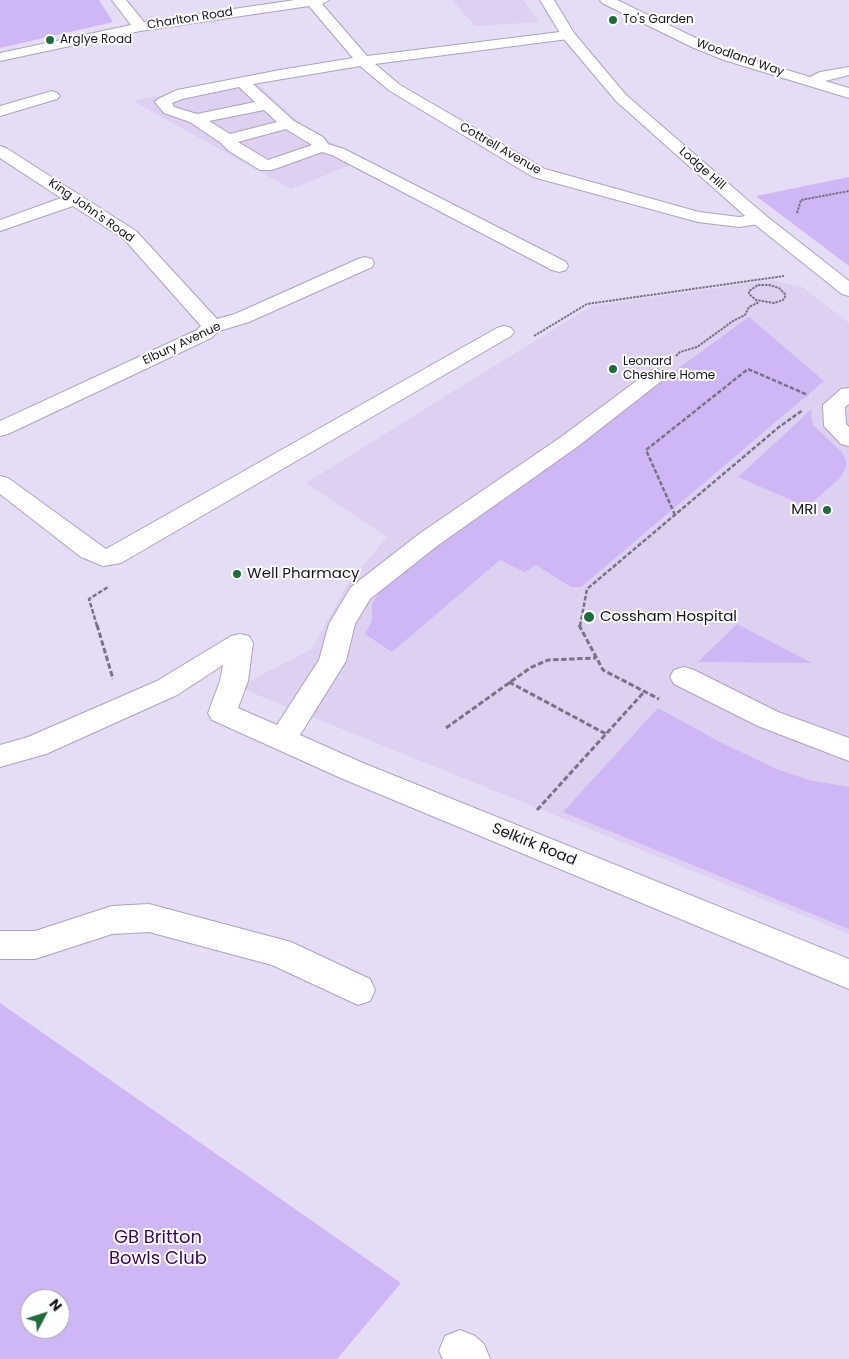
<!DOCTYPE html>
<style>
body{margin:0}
#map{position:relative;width:849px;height:1359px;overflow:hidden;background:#e5dcf5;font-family:Poppins,sans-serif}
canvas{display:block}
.north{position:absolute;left:20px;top:1289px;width:50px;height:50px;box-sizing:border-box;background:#fff;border:1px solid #a2a1a4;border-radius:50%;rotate:50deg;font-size:14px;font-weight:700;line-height:20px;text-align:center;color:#17131c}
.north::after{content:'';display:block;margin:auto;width:18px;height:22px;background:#1d6c3c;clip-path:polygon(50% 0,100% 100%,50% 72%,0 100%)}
</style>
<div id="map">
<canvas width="849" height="1359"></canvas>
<div class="north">N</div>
</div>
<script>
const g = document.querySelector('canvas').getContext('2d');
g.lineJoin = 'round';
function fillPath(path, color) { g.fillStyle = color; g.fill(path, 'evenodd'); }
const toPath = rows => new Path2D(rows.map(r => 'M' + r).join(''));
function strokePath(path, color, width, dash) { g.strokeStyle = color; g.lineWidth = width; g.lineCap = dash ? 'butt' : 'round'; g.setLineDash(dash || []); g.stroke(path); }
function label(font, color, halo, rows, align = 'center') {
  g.font = font + ' Poppins,sans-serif'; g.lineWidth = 4; g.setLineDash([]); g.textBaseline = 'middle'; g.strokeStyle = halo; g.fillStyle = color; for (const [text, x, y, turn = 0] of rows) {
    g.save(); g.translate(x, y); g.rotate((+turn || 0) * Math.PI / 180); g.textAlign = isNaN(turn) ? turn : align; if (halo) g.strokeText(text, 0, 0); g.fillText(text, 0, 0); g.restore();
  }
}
const built = toPath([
 [452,0,523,0,539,22,475,26],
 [250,77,301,124,363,160,291,189,133,101],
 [773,280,802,287,849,323,849,934,238,687,312,649,347,585,387,537,306,483,591,306]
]);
const green = toPath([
 [0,0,99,0,113,22,0,48],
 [849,177,849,266,756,196,766,194],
 [749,317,824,381,581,587,571,587,536,565,525,572,500,560,392,652,365,634,372,621,372,604,387,580],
 [812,409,811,416,813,425,842,452,846,460,846,467,840,478,807,507,738,477],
 [737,624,812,663,698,662],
 [658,708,722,743,779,770,809,780,849,787,849,929,563,812],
 [0,1003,401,1283,337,1359,0,1359],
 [30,1299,60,1299,60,1329,30,1329]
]);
const pathFar2 = toPath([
 [797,213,801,200,849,191],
 [758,285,769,285,779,288,785,294,785,297,783,300,774,303,756,300,749,294,749,291,758,285],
 [534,336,587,304,784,276],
 [676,356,680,352,697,347,733,321,745,315,749,307,759,302]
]);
const pathFar1 = toPath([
 [675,515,646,450,748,369,808,395],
 [97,626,89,599,108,587],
 [580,626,587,589,779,427,803,410]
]);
const path = toPath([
 [97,625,113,679],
 [579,625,603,670,659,699],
 [509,682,606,734],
 [446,728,530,668,548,660,596,658],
 [537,810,644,692]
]);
const minor = toPath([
 [112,0,126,0,144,22,295,0,329,0,322,4,367,56,568,31,573,32,575,35,573,38,568,39,375,64,400,85,545,169,699,212,739,217,759,214,765,215,768,219,765,223,739,227,698,222,533,177,390,91,360,66,253,84,294,121,323,137,328,144,344,149,566,262,568,266,566,270,559,272,552,270,332,155,322,152,272,170,260,170,229,151,221,143,190,122,164,113,155,102,158,99,177,90,280,70,353,58,309,6,140,31,0,61,0,53,131,25,112,0],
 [239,87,255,102,197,114,174,107,172,103,182,99,239,87],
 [264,110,277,122,230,134,209,121,264,110],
 [286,129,312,145,268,160,238,142,286,129],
 [600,0,617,0,704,42,734,54,810,77,820,72,849,67,849,75,825,81,849,88,849,98,724,60,694,48,602,3,600,0],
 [52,91,57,93,60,96,57,99,0,116,0,106,52,91],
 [0,146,6,148,136,231,217,319,235,314,358,259,365,257,372,259,374,263,372,267,249,322,219,331,211,338,8,434,0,436,0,421,197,330,201,326,124,239,73,206,0,231,0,220,61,198,0,158,0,146],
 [504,326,511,328,514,332,511,336,121,563,103,566,81,557,0,494,0,476,8,478,106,549,497,328,504,326],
 [657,369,664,371,668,375,664,379,577,447,437,546,370,599,355,624,346,661,300,735,363,763,849,959,849,989,343,779,212,720,208,713,220,681,223,665,177,695,46,754,0,767,0,745,28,737,157,681,231,636,240,634,249,636,253,643,248,681,238,708,277,725,319,660,329,624,351,587,419,534,561,437,650,371,657,369],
 [849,388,849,404,845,407,846,424,849,427,849,446,841,444,824,426,823,405,841,389,849,388],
 [684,667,694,670,778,712,849,738,849,761,758,726,674,684,670,677,674,670,684,667],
 [149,904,291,942,370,979,375,990,370,1001,358,1005,272,965,149,932,112,934,35,959,0,959,0,931,35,931,112,906,149,904],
 [460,1330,475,1336,484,1344,490,1359,443,1359,439,1351,445,1336,460,1330]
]);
const major = toPath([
 [540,0,554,0,574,33,626,95,765,215,849,281,849,296,842,294,753,223,616,101,563,38,540,0]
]);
const markers = [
 [613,20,5,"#1d6c3c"],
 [50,40,5,"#1d6c3c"],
 [613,369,5,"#1d6c3c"],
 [827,510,5,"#1d6c3c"],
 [237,574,5,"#1d6c3c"],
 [589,617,6,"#1d6c3c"]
];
const farStreetnames = [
 ["Charlton Road",190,19,-9],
 ["Woodland Way",740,58,19],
 ["Cottrell Avenue",500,149,30],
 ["Lodge Hill",702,169,41],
 ["King John's Road",91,211,35],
 ["Elbury Avenue",182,344,-25]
];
const farPoinames = [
 ["To's Garden",623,20],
 ["Arglye Road",60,40],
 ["Leonard",623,362],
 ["Cheshire Home",623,376]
];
const poiNames = [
 ["MRI",817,510,"right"],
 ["Well Pharmacy",247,574],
 ["Cossham Hospital",600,617]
];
const streetNames = [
 ["Selkirk Road",534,845,22]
];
const nearParknames = [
 ["GB Britton",158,1238],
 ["Bowls Club",158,1259]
];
fillPath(built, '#ddd0f1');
fillPath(green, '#cfb7f5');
strokePath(minor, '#ada3bc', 2);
strokePath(major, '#ada3bc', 2);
strokePath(pathFar2, '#797384', 2, [2.5, 1]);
strokePath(pathFar1, '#797384', 2.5, [4.5, 2]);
strokePath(path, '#797384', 3, [5.5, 2.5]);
fillPath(minor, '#fff');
fillPath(major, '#fff');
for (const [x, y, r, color] of markers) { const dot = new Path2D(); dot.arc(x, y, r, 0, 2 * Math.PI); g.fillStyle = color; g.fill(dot); strokePath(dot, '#fff', 2); }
label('12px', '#17131c', '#fff', farStreetnames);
label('12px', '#17131c', '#fff', farPoinames, 'left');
label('15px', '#17131c', '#fff', poiNames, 'left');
label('15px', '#17131c', '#fff', streetNames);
label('18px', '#3c0068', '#fff', nearParknames);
</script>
